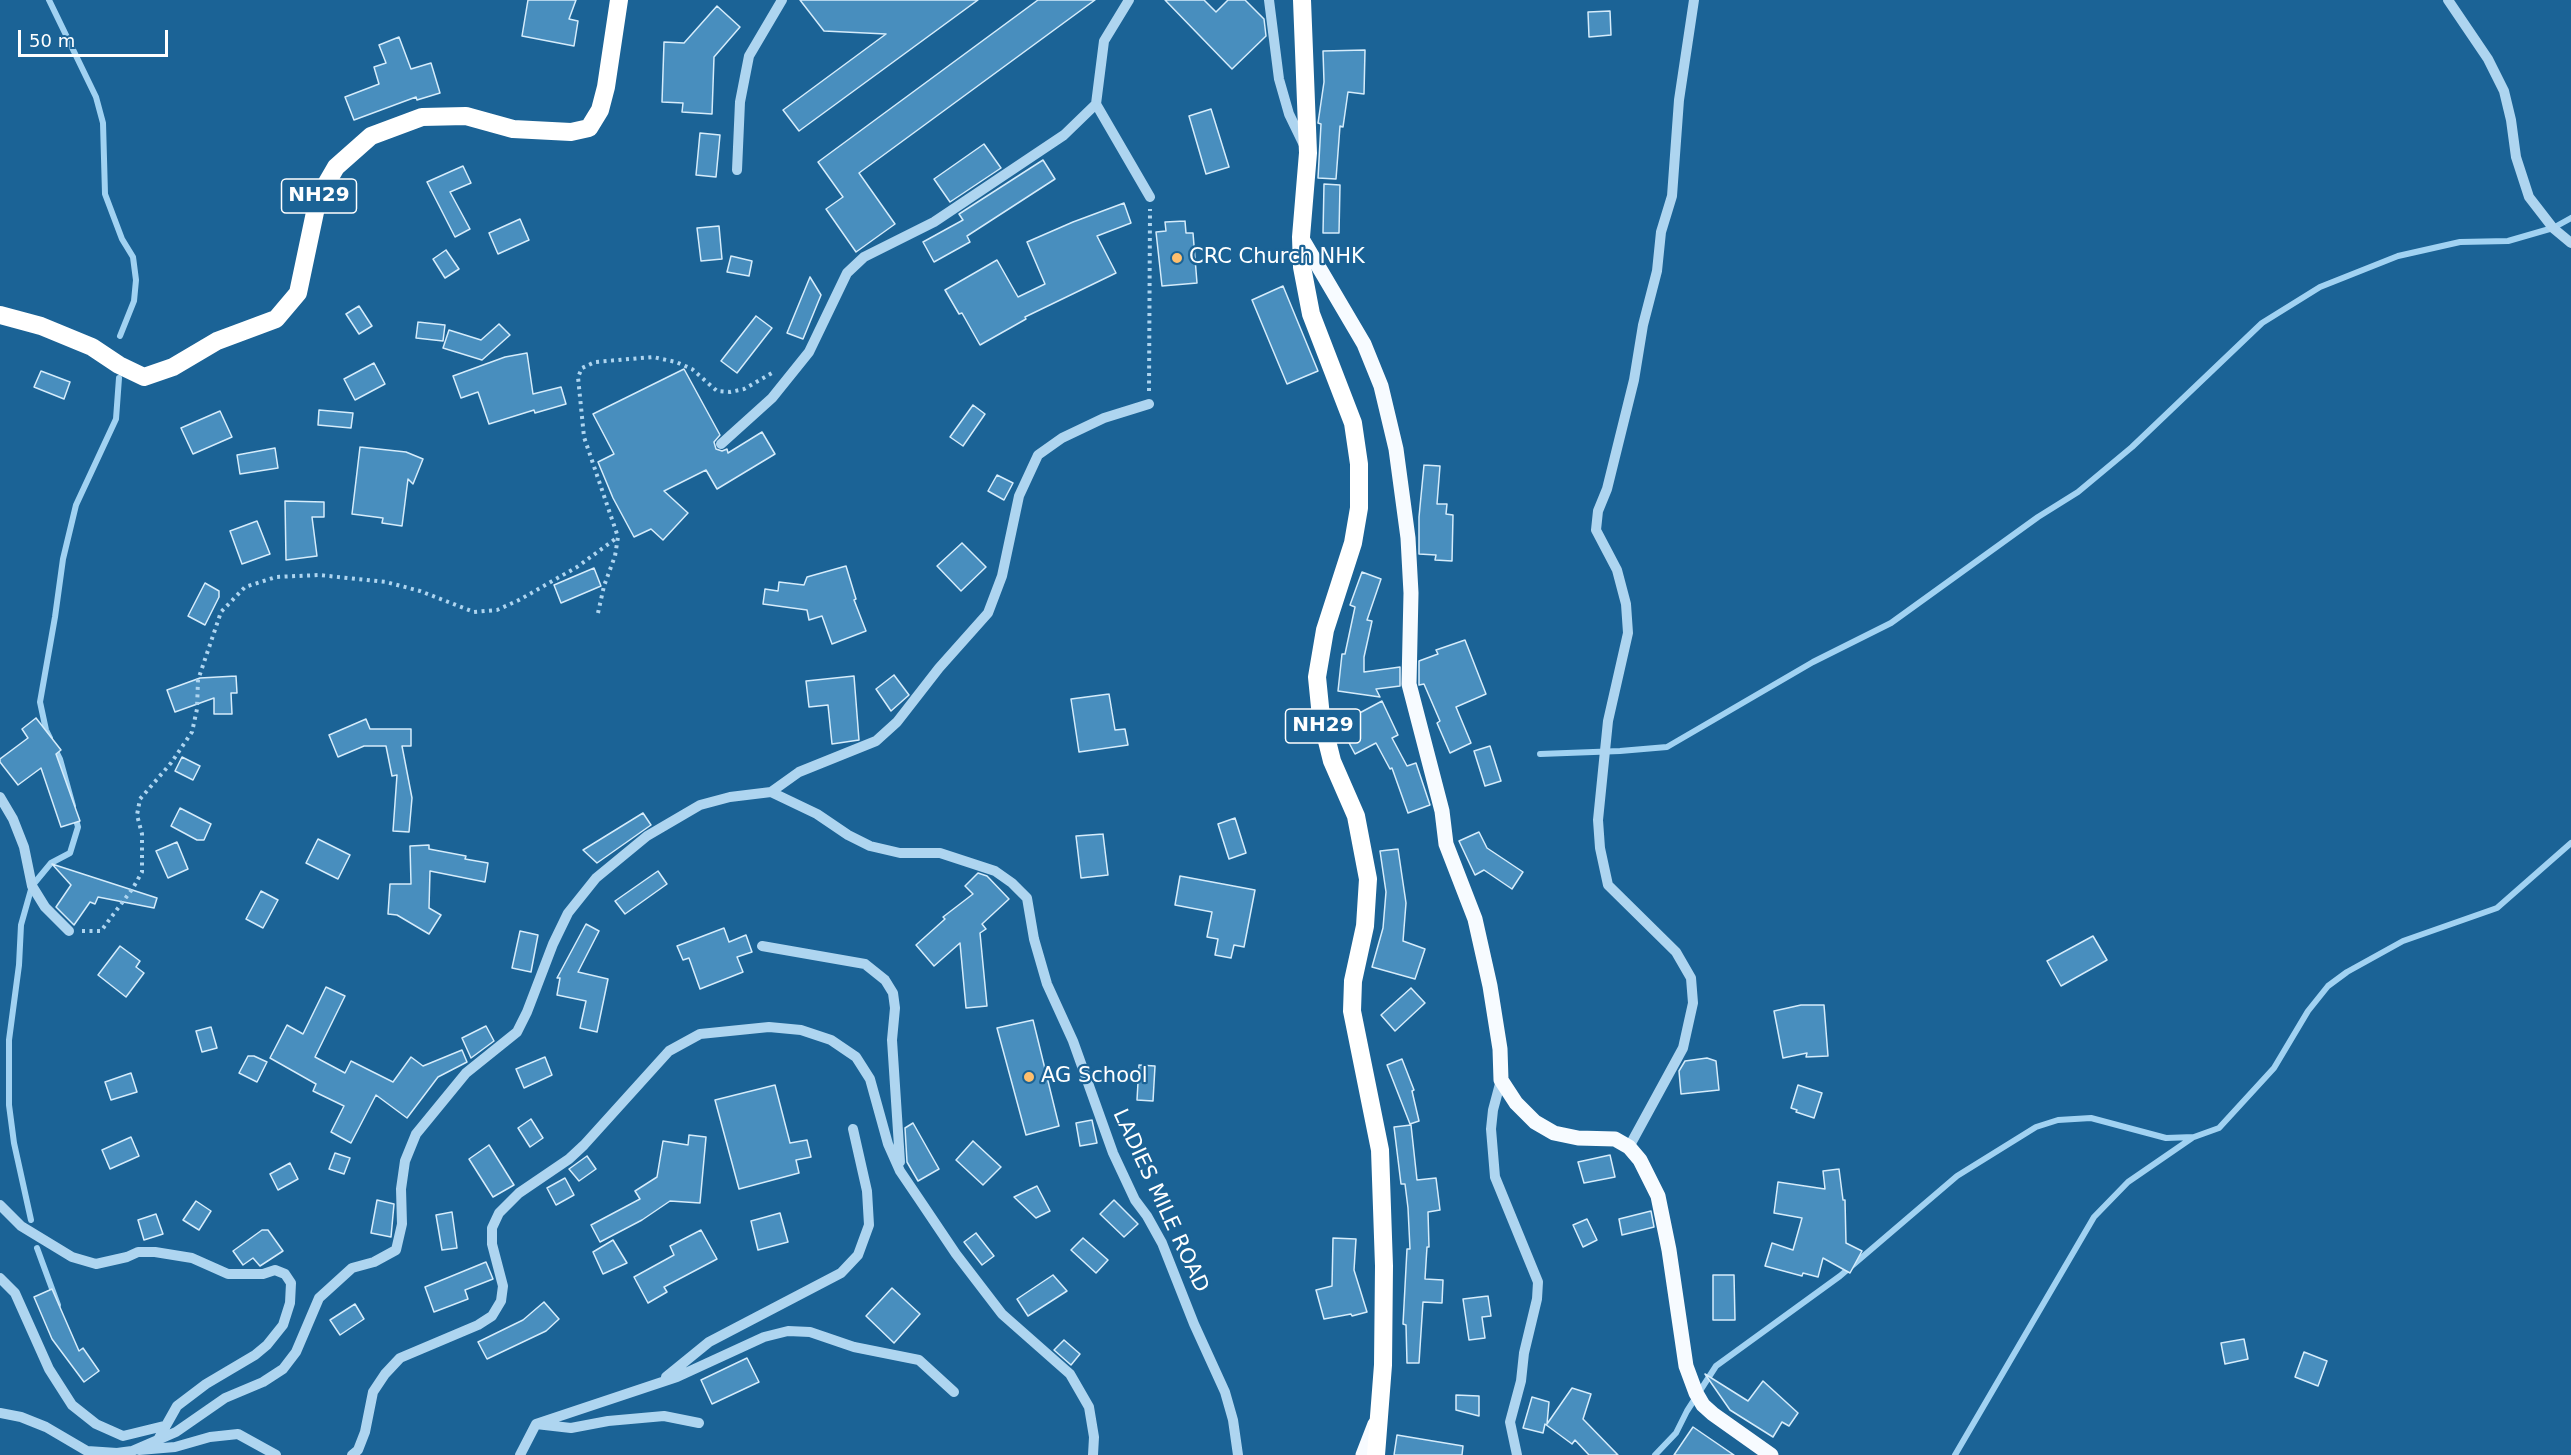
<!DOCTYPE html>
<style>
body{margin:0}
#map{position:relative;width:2571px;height:1455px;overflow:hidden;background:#1b6396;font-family:"DejaVu Sans",sans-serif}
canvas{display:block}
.scale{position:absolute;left:18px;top:30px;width:150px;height:27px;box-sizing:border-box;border:3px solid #fff;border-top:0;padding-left:8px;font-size:18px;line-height:21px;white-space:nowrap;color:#fff;-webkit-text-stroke:4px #1b6396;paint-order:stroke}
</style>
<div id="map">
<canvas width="2571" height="1455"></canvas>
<div class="scale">50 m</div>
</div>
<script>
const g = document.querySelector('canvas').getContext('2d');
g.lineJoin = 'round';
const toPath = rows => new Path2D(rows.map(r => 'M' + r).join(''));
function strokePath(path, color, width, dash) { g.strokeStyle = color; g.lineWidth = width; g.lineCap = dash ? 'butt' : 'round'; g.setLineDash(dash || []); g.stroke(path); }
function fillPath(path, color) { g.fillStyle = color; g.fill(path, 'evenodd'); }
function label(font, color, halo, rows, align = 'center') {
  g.font = font + ' "DejaVu Sans",sans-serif'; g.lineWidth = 4.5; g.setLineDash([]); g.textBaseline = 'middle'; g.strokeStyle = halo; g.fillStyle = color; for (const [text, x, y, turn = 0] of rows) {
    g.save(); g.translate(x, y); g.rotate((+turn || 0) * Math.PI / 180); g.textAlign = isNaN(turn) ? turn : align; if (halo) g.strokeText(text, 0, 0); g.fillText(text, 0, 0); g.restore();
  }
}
const stream = toPath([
 [49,0,96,97,103,123,105,194,122,239,133,257,136,280,134,301,120,336],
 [50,738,46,730,40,702,55,617,63,559,76,505,116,419,119,378],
 [54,747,60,759,73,806],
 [1540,754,1620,751,1667,747,1813,662,1891,623,2038,517,2078,492,2132,447,2262,323,2320,287,2398,256,2460,242,2508,241,2553,228,2571,218],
 [31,1220,14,1143,9,1105,9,1040,19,965,21,925,32,886,51,863,70,853,78,827,75,816],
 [37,1248,58,1305],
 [1655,1455,1676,1433,1687,1411,1716,1366,1840,1276,1957,1176,2036,1127,2058,1120,2091,1118,2166,1138,2194,1137,2219,1128,2274,1068,2308,1011,2328,986,2347,972,2403,941,2497,908,2571,843],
 [1955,1455,2094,1217,2128,1182,2192,1138]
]);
const building = toPath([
 [528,0,576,0,569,19,578,21,574,46,522,36,528,0],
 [800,0,978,0,799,131,783,110,886,34,824,31,800,0],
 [1038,0,1095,0,859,173,895,224,856,252,826,209,843,197,818,162,1038,0],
 [1165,0,1204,0,1216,12,1228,0,1245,0,1264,19,1266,36,1232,69,1165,0],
 [717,6,740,27,714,57,712,114,682,112,683,103,662,102,664,42,684,43,717,6],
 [1610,11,1611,35,1589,37,1588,12,1610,11],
 [399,37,411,69,431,63,440,93,417,100,416,97,354,120,345,97,379,84,374,67,386,63,379,45,399,37],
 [1365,50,1364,94,1348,92,1343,127,1340,126,1336,179,1318,178,1321,124,1318,123,1324,82,1323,51,1365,50],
 [1211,109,1229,167,1206,174,1189,116,1211,109],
 [700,133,720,135,716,177,696,175,700,133],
 [984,144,1001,168,950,202,934,179,984,144],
 [1043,160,1055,179,967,236,970,242,934,262,923,242,963,220,959,214,1043,160],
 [463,166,471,183,450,192,470,229,455,237,427,182,463,166],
 [1324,184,1340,185,1339,233,1323,233,1324,184],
 [1124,203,1131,223,1097,236,1116,273,1025,317,1026,319,980,345,962,313,959,314,945,290,997,260,1018,297,1045,284,1027,242,1073,222,1124,203],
 [520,219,529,240,498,254,489,233,520,219],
 [1185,221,1186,233,1193,233,1197,283,1162,286,1156,232,1166,231,1165,222,1185,221],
 [719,226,722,259,701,261,697,228,719,226],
 [446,250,459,269,445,278,433,259,446,250],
 [731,256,752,261,749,276,727,272,731,256],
 [810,277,821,295,803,339,787,333,810,277],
 [1283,286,1318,371,1287,384,1252,300,1283,286],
 [359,306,372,326,359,334,346,314,359,306],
 [756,316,772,328,737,373,721,361,756,316],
 [418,322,445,325,443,341,416,338,418,322],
 [499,324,510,335,482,360,443,348,449,330,481,340,499,324],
 [527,353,533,394,561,387,566,404,535,413,534,410,489,424,478,392,461,398,453,376,505,357,527,353],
 [374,363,385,384,355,400,344,379,374,363],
 [684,369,720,435,714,442,716,449,722,451,727,449,728,453,762,432,775,454,717,489,706,470,664,491,688,513,663,540,651,529,634,537,613,498,598,462,614,454,593,414,684,369],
 [41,371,70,382,64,399,34,387,41,371],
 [973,405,985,414,963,446,950,437,973,405],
 [319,410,353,413,351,428,318,425,319,410],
 [220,411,232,437,193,454,181,428,220,411],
 [360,447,406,452,423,459,413,484,408,479,402,526,382,523,383,518,352,514,360,447],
 [275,448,278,468,240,474,237,455,275,448],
 [1424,465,1440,466,1437,504,1447,504,1446,514,1453,515,1452,561,1435,560,1436,555,1419,554,1419,517,1424,465],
 [997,475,1013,483,1004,500,988,491,997,475],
 [285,501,324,502,324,517,312,517,317,556,286,560,285,501],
 [257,521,270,554,242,564,230,531,257,521],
 [962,543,986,567,961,591,937,566,962,543],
 [846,566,856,599,854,600,866,631,832,644,822,616,809,620,807,610,763,604,765,589,778,591,779,582,804,585,807,577,846,566],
 [594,568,601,586,561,603,554,585,594,568],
 [1362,572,1381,579,1367,620,1372,621,1364,657,1364,672,1400,667,1400,686,1376,689,1380,697,1338,691,1342,654,1345,654,1355,607,1350,605,1362,572],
 [205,583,219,591,219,597,205,625,188,616,205,583],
 [1465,640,1486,694,1456,707,1471,743,1450,753,1437,723,1440,721,1424,684,1419,685,1419,661,1438,654,1436,650,1465,640],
 [894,675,909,695,891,711,876,689,894,675],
 [236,676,237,693,231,693,232,714,214,714,214,698,175,712,167,690,200,678,236,676],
 [854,676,859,740,832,744,828,705,809,707,806,681,854,676],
 [1109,694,1115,730,1125,729,1128,745,1079,752,1071,699,1109,694],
 [1382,701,1398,735,1392,738,1407,766,1416,763,1430,805,1408,813,1392,768,1390,769,1376,743,1355,754,1339,724,1382,701],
 [36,718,61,750,56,754,80,821,61,827,41,768,18,785,0,762,0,759,28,738,22,729,36,718],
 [366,719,370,729,411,729,411,746,402,746,412,798,409,832,393,831,397,775,392,776,386,746,364,746,338,757,329,735,366,719],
 [1490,746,1501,781,1485,786,1474,751,1490,746],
 [182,757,200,766,193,780,175,771,182,757],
 [180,808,211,824,204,840,197,840,171,826,180,808],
 [643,813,651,825,597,863,583,850,643,813],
 [1235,818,1246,853,1229,859,1218,824,1235,818],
 [1479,832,1487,848,1523,872,1512,889,1484,870,1475,875,1459,841,1479,832],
 [1103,834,1108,875,1081,878,1076,836,1103,834],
 [318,839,350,855,338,879,306,863,318,839],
 [177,842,188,869,168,878,156,851,177,842],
 [429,845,429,849,466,856,465,859,488,863,485,882,430,871,429,908,441,915,429,934,397,915,388,914,390,884,411,884,410,846,429,845],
 [1398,849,1406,903,1403,941,1425,949,1415,979,1372,967,1383,928,1386,892,1380,851,1398,849],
 [52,864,157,898,154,908,98,897,95,904,90,902,74,925,56,907,71,885,52,864],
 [658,871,667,884,625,914,615,901,658,871],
 [978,873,987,876,1009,899,982,924,986,929,980,933,987,1006,966,1008,960,943,934,966,916,945,945,919,943,917,973,894,965,886,978,873],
 [1180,876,1255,890,1244,947,1234,945,1231,958,1215,955,1218,939,1207,937,1212,912,1175,905,1180,876],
 [261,891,278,900,263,928,246,919,261,891],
 [586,924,599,931,578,972,608,979,597,1032,580,1028,586,1001,557,995,560,978,557,978,586,924],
 [724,928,729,942,746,935,752,952,737,957,743,972,700,989,689,958,683,960,677,946,724,928],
 [520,931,538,935,531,972,512,968,520,931],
 [2093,936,2107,960,2061,986,2047,961,2093,936],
 [120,946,140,961,136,967,144,973,126,997,98,975,120,946],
 [326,987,345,996,315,1057,345,1073,351,1061,393,1082,411,1057,423,1066,462,1050,467,1062,438,1077,407,1118,376,1095,351,1143,331,1132,344,1106,313,1091,316,1084,270,1058,287,1025,303,1034,326,987],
 [1411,988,1425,1003,1395,1031,1381,1015,1411,988],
 [1801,1005,1824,1005,1828,1056,1806,1057,1807,1053,1783,1058,1774,1011,1801,1005],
 [1033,1020,1059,1126,1026,1135,997,1028,1033,1020],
 [486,1026,494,1041,471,1058,462,1038,486,1026],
 [211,1027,217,1048,202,1052,196,1031,211,1027],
 [248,1056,254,1056,267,1062,257,1082,239,1073,248,1056],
 [545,1057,552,1075,524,1088,516,1069,545,1057],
 [1707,1058,1716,1061,1719,1090,1681,1094,1679,1071,1685,1061,1707,1058],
 [1402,1059,1414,1090,1412,1091,1419,1121,1410,1124,1387,1065,1402,1059],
 [1139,1065,1155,1066,1153,1101,1137,1100,1139,1065],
 [131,1073,137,1092,111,1100,105,1082,131,1073],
 [775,1085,790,1143,807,1140,811,1157,796,1160,799,1173,739,1189,715,1100,775,1085],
 [1798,1085,1822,1093,1814,1118,1796,1112,1797,1110,1791,1108,1798,1085],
 [531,1119,543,1138,530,1147,518,1128,531,1119],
 [1092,1120,1097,1143,1080,1146,1076,1123,1092,1120],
 [913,1123,939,1169,918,1181,907,1162,905,1128,913,1123],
 [1411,1125,1417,1180,1436,1178,1440,1210,1428,1212,1429,1247,1427,1247,1425,1279,1443,1280,1442,1303,1423,1302,1419,1363,1407,1363,1406,1325,1403,1324,1407,1249,1410,1249,1408,1208,1405,1184,1401,1184,1394,1127,1411,1125],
 [689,1135,706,1137,700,1203,670,1201,642,1220,600,1242,591,1225,640,1199,635,1191,657,1177,663,1141,688,1145,689,1135],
 [131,1137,139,1156,110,1169,102,1150,131,1137],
 [973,1141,1001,1167,983,1185,956,1160,973,1141],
 [489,1145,514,1185,493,1197,469,1159,489,1145],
 [335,1153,350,1158,344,1174,329,1169,335,1153],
 [1610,1155,1615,1177,1584,1183,1578,1162,1610,1155],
 [587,1156,596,1169,579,1181,569,1169,587,1156],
 [290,1163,298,1179,278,1190,270,1174,290,1163],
 [1839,1169,1843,1200,1845,1200,1846,1243,1862,1251,1850,1273,1823,1258,1818,1277,1803,1273,1802,1276,1765,1266,1772,1243,1793,1250,1802,1218,1774,1213,1778,1182,1825,1189,1823,1171,1839,1169],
 [565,1178,574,1195,556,1205,547,1188,565,1178],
 [1037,1186,1050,1211,1036,1218,1014,1197,1037,1186],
 [377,1200,394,1204,391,1237,371,1233,377,1200],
 [1114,1200,1138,1224,1124,1237,1100,1214,1114,1200],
 [196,1201,211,1211,199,1230,183,1220,196,1201],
 [1651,1211,1654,1227,1622,1235,1619,1219,1651,1211],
 [452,1212,457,1248,442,1250,436,1215,452,1212],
 [780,1213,788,1242,758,1250,751,1221,780,1213],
 [156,1214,163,1234,144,1240,138,1220,156,1214],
 [1587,1219,1597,1240,1583,1247,1573,1225,1587,1219],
 [262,1230,268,1230,283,1251,260,1266,253,1258,243,1265,233,1251,262,1230],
 [701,1230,717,1259,664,1287,667,1292,648,1303,634,1277,674,1255,670,1246,701,1230],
 [976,1233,994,1256,982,1265,964,1242,976,1233],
 [1083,1238,1108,1260,1096,1273,1071,1250,1083,1238],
 [1333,1238,1356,1239,1354,1270,1367,1312,1352,1316,1351,1314,1324,1319,1316,1290,1332,1286,1333,1238],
 [613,1240,627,1263,603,1274,593,1252,613,1240],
 [486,1262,493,1279,465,1290,468,1299,434,1312,425,1287,486,1262],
 [1053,1275,1067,1291,1028,1316,1017,1299,1053,1275],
 [1713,1275,1734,1275,1735,1320,1713,1320,1713,1275],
 [892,1288,920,1314,894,1343,866,1316,892,1288],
 [52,1289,79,1351,83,1348,99,1371,84,1382,52,1339,34,1297,52,1289],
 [1488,1296,1491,1316,1482,1317,1485,1338,1469,1340,1463,1299,1488,1296],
 [544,1302,559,1319,546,1331,487,1359,478,1342,523,1320,544,1302],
 [355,1304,364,1319,340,1335,330,1320,355,1304],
 [2244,1339,2248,1359,2225,1364,2221,1343,2244,1339],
 [1064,1340,1080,1354,1071,1365,1054,1350,1064,1340],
 [2304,1352,2327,1361,2318,1386,2295,1377,2304,1352],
 [747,1358,759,1382,712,1404,701,1380,747,1358],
 [1705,1374,1748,1401,1763,1381,1798,1413,1789,1426,1782,1422,1773,1437,1730,1410,1705,1374],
 [1572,1388,1591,1394,1583,1419,1618,1455,1589,1455,1575,1440,1572,1444,1545,1424,1543,1433,1523,1428,1532,1397,1549,1402,1547,1424,1572,1388],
 [1456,1395,1479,1396,1479,1416,1456,1410,1456,1395],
 [1693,1427,1734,1455,1674,1455,1693,1427],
 [1397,1435,1463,1446,1462,1455,1394,1455,1397,1435]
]);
const path = toPath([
 [1149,391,1150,209],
 [598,613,604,586,615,556,618,537,584,437,578,377,582,368,595,362,653,357,676,362,692,369,717,391,730,392,744,389,772,373],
 [82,931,101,931,133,888,142,872,142,834,137,815,140,799,171,763,192,732,197,709,198,680,221,612,245,587,276,577,319,575,386,582,420,591,474,612,497,610,519,600,577,567,618,537]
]);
const minor = toPath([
 [1269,0,1279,79,1289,114,1304,145],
 [2448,0,2488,59,2504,91,2511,120,2516,157,2529,197,2553,228,2571,243],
 [1096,104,1150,197],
 [737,170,740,102,749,56,782,0],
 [721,444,772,398,809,352,847,273,864,257,934,222,1064,135,1096,104,1104,41,1129,0],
 [771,792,799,772,876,741,897,722,939,668,988,613,1002,576,1019,496,1038,455,1062,438,1104,418,1149,404],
 [0,797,13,819,24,847,32,886,45,907,69,931],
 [762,946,865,964,885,980,893,993,895,1008,892,1040,900,1162],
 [1501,1080,1493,1110,1491,1129,1495,1177,1538,1282,1537,1299,1524,1353,1521,1381,1510,1422,1517,1455],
 [1629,1147,1683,1048,1693,1003,1691,978,1676,952,1608,885,1600,848,1598,820,1608,721,1628,633,1626,604,1617,570,1596,530,1598,511,1607,489,1634,380,1643,325,1657,271,1661,232,1672,196,1679,100,1694,0],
 [0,1205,21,1226,72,1257,96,1264,127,1257,138,1252,155,1252,192,1258,228,1274,263,1274,275,1270,285,1274,291,1283,290,1303,283,1325,267,1345,255,1355,206,1384,177,1406,159,1438],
 [0,1278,15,1293,49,1369,72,1405,96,1424,123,1436,164,1426],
 [666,1377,709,1342,841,1273,858,1255,869,1225,867,1191,853,1129],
 [0,1413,21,1417,46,1427,87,1451,117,1453,132,1451,176,1432,225,1398,263,1382,283,1369,296,1352,319,1298,352,1268,374,1262,396,1250,402,1224,401,1189,405,1161,416,1134,466,1073,517,1032,527,1012,553,944,568,913,596,878,647,836,700,805,730,797,771,792,817,814,848,835,870,846,900,853,940,853,995,871,1012,883,1027,898,1034,939,1047,984,1073,1041,1113,1153,1135,1200,1147,1216,1162,1243,1194,1324,1225,1392,1233,1420,1238,1455],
 [536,1424,677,1377,764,1337,788,1331,810,1332,854,1347,919,1360,954,1392],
 [139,1450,175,1447,210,1437,238,1434,276,1455],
 [352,1455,358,1450,365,1432,373,1392,385,1374,400,1358,478,1325,492,1316,501,1301,503,1286,492,1244,492,1228,499,1213,519,1193,569,1159,584,1145,669,1051,700,1034,769,1027,801,1030,831,1040,856,1057,870,1079,888,1144,900,1171,919,1199,956,1254,1002,1314,1070,1374,1089,1407,1094,1437,1093,1455],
 [520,1455,536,1424,571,1428,608,1421,664,1416,699,1423]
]);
const major = toPath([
 [1301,237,1364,344,1381,386,1396,449,1408,538,1411,593,1409,684,1442,811,1446,844,1475,919,1490,986,1500,1049,1501,1080,1516,1103,1535,1122,1554,1133,1578,1138,1615,1139,1629,1147,1640,1160,1658,1196,1669,1250,1686,1366,1696,1393,1703,1405,1713,1414,1771,1455],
 [1363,1455,1375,1424]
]);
const highway = toPath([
 [1302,0,1308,153,1301,237,1302,267,1311,314,1353,423,1359,464,1359,508,1353,543,1325,630,1317,677,1321,717,1332,761,1356,816,1368,879,1365,926,1353,981,1352,1011,1380,1150,1384,1266,1383,1365,1376,1455],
 [0,315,41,326,92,347,119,365,144,377,173,367,217,341,276,319,298,293,318,198,336,167,371,136,422,117,466,116,513,129,571,132,589,128,600,110,606,87,619,0]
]);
const markers = [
 [1177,258,6,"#ffbf6d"],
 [1029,1077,6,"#ffbf6d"]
];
const shields = [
 [319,196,75],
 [1323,726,75]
];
const shieldNames = [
 ["NH29",319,196],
 ["NH29",1323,726]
];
const poiNames = [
 ["CRC Church NHK",1189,258],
 ["AG School",1041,1077]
];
const streetNames = [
 ["LADIES MILE ROAD",1160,1201,65]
];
strokePath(stream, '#a1d2f2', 6);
fillPath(building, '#488ebe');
strokePath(building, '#d5ecfb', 1.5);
strokePath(path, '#aed5f0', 4, [3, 4.5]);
strokePath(minor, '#aed5f0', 10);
strokePath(major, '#f7fbff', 15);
strokePath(highway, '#fff', 18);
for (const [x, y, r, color] of markers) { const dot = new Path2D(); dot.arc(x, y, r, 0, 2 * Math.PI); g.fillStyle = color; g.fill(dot); strokePath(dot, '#1b6396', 2); }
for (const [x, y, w] of shields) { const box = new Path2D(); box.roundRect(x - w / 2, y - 17, w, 34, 4.5); g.fillStyle = '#1b6396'; g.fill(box); strokePath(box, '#fff', 1.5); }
label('bold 20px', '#fff', null, shieldNames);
label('21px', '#fff', '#1b6396', poiNames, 'left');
label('21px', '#fff', '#1b6396', streetNames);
</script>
